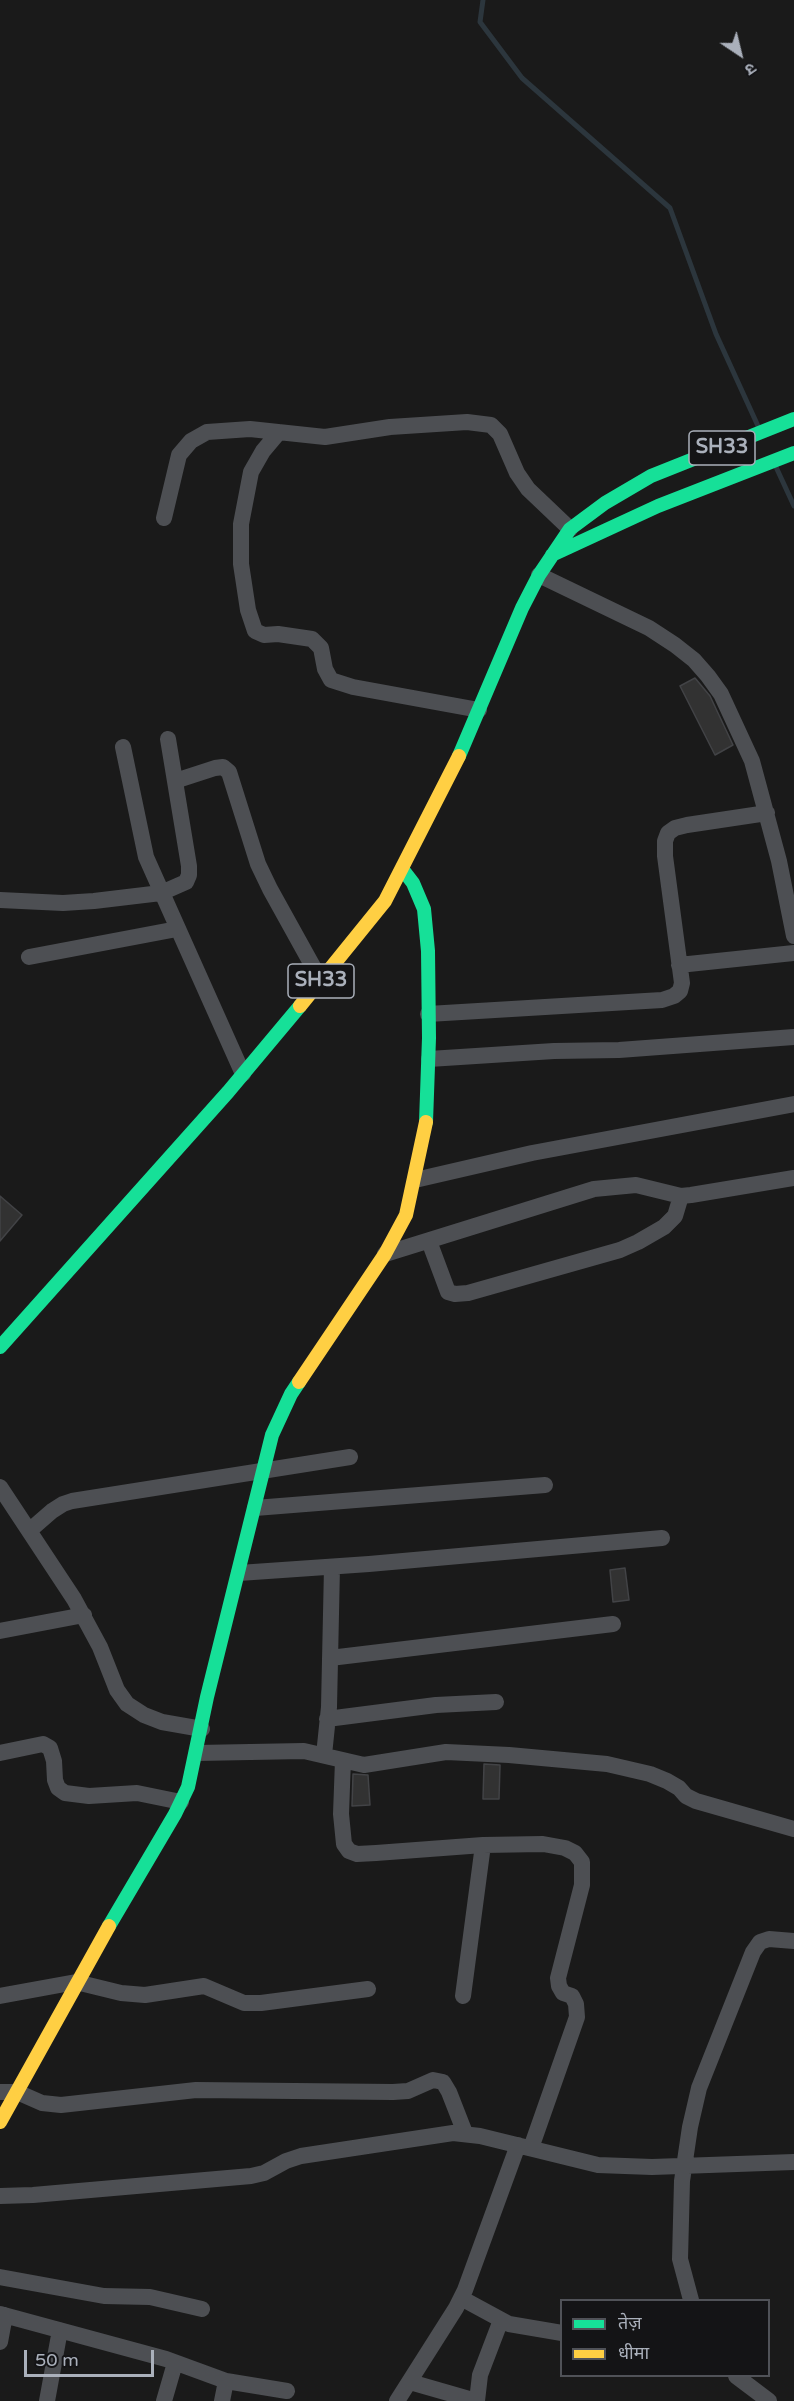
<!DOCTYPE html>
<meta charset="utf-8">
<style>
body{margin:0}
#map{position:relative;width:794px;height:2401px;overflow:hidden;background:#1a1a1a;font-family:"Varela Round","Noto Sans Devanagari",sans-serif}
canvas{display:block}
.legend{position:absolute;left:560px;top:2299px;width:210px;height:78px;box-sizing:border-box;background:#141416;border:2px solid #505258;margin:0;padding:8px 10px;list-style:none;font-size:18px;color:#aab0bb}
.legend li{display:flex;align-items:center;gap:12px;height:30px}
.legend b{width:30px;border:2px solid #505258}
.north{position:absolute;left:710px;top:24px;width:60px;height:60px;-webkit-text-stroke:4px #141416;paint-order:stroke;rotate:145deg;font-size:16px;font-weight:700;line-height:24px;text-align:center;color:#aab0bb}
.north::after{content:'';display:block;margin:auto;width:21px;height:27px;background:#aab0bb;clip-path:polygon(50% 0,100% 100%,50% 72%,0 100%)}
.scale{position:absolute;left:24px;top:2350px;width:130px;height:27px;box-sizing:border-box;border:3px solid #aab0bb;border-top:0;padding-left:8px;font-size:18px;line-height:21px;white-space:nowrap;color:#aab0bb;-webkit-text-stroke:4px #141416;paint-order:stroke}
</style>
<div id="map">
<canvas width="794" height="2401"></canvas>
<ul class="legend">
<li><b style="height:8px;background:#16e098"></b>तेज़</li>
<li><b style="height:8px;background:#ffcf43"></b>धीमा</li>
</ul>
<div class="north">उ</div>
<div class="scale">50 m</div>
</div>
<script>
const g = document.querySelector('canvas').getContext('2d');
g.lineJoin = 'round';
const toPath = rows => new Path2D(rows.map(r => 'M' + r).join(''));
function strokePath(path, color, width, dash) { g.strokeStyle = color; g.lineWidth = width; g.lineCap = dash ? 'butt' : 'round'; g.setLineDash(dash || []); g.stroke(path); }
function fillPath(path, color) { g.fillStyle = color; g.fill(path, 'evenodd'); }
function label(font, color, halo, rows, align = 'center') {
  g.font = font + ' "Varela Round",sans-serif'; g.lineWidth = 6; g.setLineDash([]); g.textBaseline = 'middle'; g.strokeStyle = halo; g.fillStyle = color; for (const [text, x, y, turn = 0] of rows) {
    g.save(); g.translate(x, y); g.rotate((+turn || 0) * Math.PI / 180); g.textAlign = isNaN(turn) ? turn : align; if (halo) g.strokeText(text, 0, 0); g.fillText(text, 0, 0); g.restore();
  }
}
const stream = toPath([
 [483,0,480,22,522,78,670,208,716,334,758,426],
 [776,467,794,506]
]);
const building = toPath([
 [695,678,710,696,733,745,715,755,680,686,695,678],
 [0,1196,22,1215,0,1241,0,1196],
 [625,1568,629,1600,613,1602,610,1570,625,1568],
 [484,1764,500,1765,499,1799,483,1799,484,1764],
 [353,1774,368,1775,370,1805,352,1806,353,1774]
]);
const street = toPath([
 [279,432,263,451,251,472,241,524,241,564,248,610,255,631,264,635,278,634,312,639,321,648,325,669,331,680,353,687,479,710],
 [164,518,179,455,191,441,207,432,250,429,325,437,390,427,467,422,491,425,500,434,517,473,528,489,570,529],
 [539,575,649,628,675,645,694,660,708,676,721,694,752,761,779,861,794,936],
 [123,747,146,857,243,1074],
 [175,781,215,768,223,767,229,772,258,864,270,889,321,981],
 [0,900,63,903,94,901,161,893,186,882,189,875,189,866,168,739],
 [29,957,177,929],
 [679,965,794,953],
 [428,1014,662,1000,674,996,680,991,682,983,665,856,665,841,668,833,675,828,687,825,767,813],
 [429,1059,554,1051,619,1050,794,1037],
 [415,1180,532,1153,794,1104],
 [429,1241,448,1292,455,1294,468,1293,620,1250,638,1242,664,1227,675,1216,681,1196],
 [385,1254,594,1189,636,1185,681,1196,691,1195,794,1178],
 [0,1487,74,1599,100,1647,117,1690,127,1704,144,1715,162,1722,202,1729],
 [255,1508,545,1485],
 [29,1531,52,1511,63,1504,72,1501,350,1457],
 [239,1573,369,1564,662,1538],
 [0,1631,84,1615],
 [330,1658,613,1624],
 [327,1719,436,1705,496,1702],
 [0,1753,43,1744,50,1748,54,1761,55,1780,58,1788,65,1793,89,1796,137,1793,181,1802],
 [197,1753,304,1751,364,1765,446,1752,509,1755,607,1764,650,1774,667,1781,679,1788,686,1796,696,1801,794,1829],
 [324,1755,329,1707,332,1567],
 [343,1760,341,1814,344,1844,349,1851,357,1854,376,1853,483,1845,543,1844,565,1848,575,1853,582,1862,582,1885,558,1978,559,1986,563,1993,572,1996,576,2004,577,2017,531,2148],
 [0,1996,76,1982,121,1993,145,1995,204,1986,244,2003,261,2003,368,1989],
 [463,1996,483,1845],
 [0,2092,17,2092,42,2103,61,2105,196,2090,393,2092,408,2091,433,2080,443,2082,449,2092,465,2133],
 [0,2196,33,2195,251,2176,264,2173,286,2161,301,2156,453,2133,480,2136,598,2165,652,2167,794,2162],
 [0,2277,104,2296,150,2297,202,2309],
 [461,2298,509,2324,562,2333],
 [691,2300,680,2259,682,2181,690,2127,699,2088,753,1952,760,1942,769,1939,794,1941],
 [0,2314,166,2359,226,2381,287,2391],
 [0,2342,5,2315],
 [736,2376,769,2401],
 [410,2382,476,2401],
 [47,2401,60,2330],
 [164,2401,175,2363],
 [222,2401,226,2381],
 [397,2401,456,2308,465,2290,518,2145],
 [477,2401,480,2375,501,2320]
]);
const fast = toPath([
 [552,555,658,506,794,453],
 [459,756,522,608,539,575,570,529,605,503,651,476,794,419],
 [403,870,413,883,424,909,428,951,429,1038,426,1122],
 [0,1347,228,1092,300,1006],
 [109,1926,175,1814,188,1787,207,1697,272,1435,291,1394,299,1382]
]);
const slow = toPath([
 [300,1006,385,901,459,756],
 [299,1382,385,1254,406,1215,426,1122],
 [0,2122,109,1926]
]);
const shields = [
 [722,448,66],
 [321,981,66]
];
const shieldNames = [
 ["SH33",722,448],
 ["SH33",321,981]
];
strokePath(stream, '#2c363d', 5);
fillPath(building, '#323232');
strokePath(building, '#424346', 1.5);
strokePath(street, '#4d4f53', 16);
strokePath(fast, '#16e098', 14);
strokePath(slow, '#ffcf43', 14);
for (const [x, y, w] of shields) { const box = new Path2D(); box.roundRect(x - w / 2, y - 17, w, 34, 4.5); g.fillStyle = '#141416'; g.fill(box); strokePath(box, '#aab0bb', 1.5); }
label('bold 20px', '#aab0bb', null, shieldNames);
</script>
